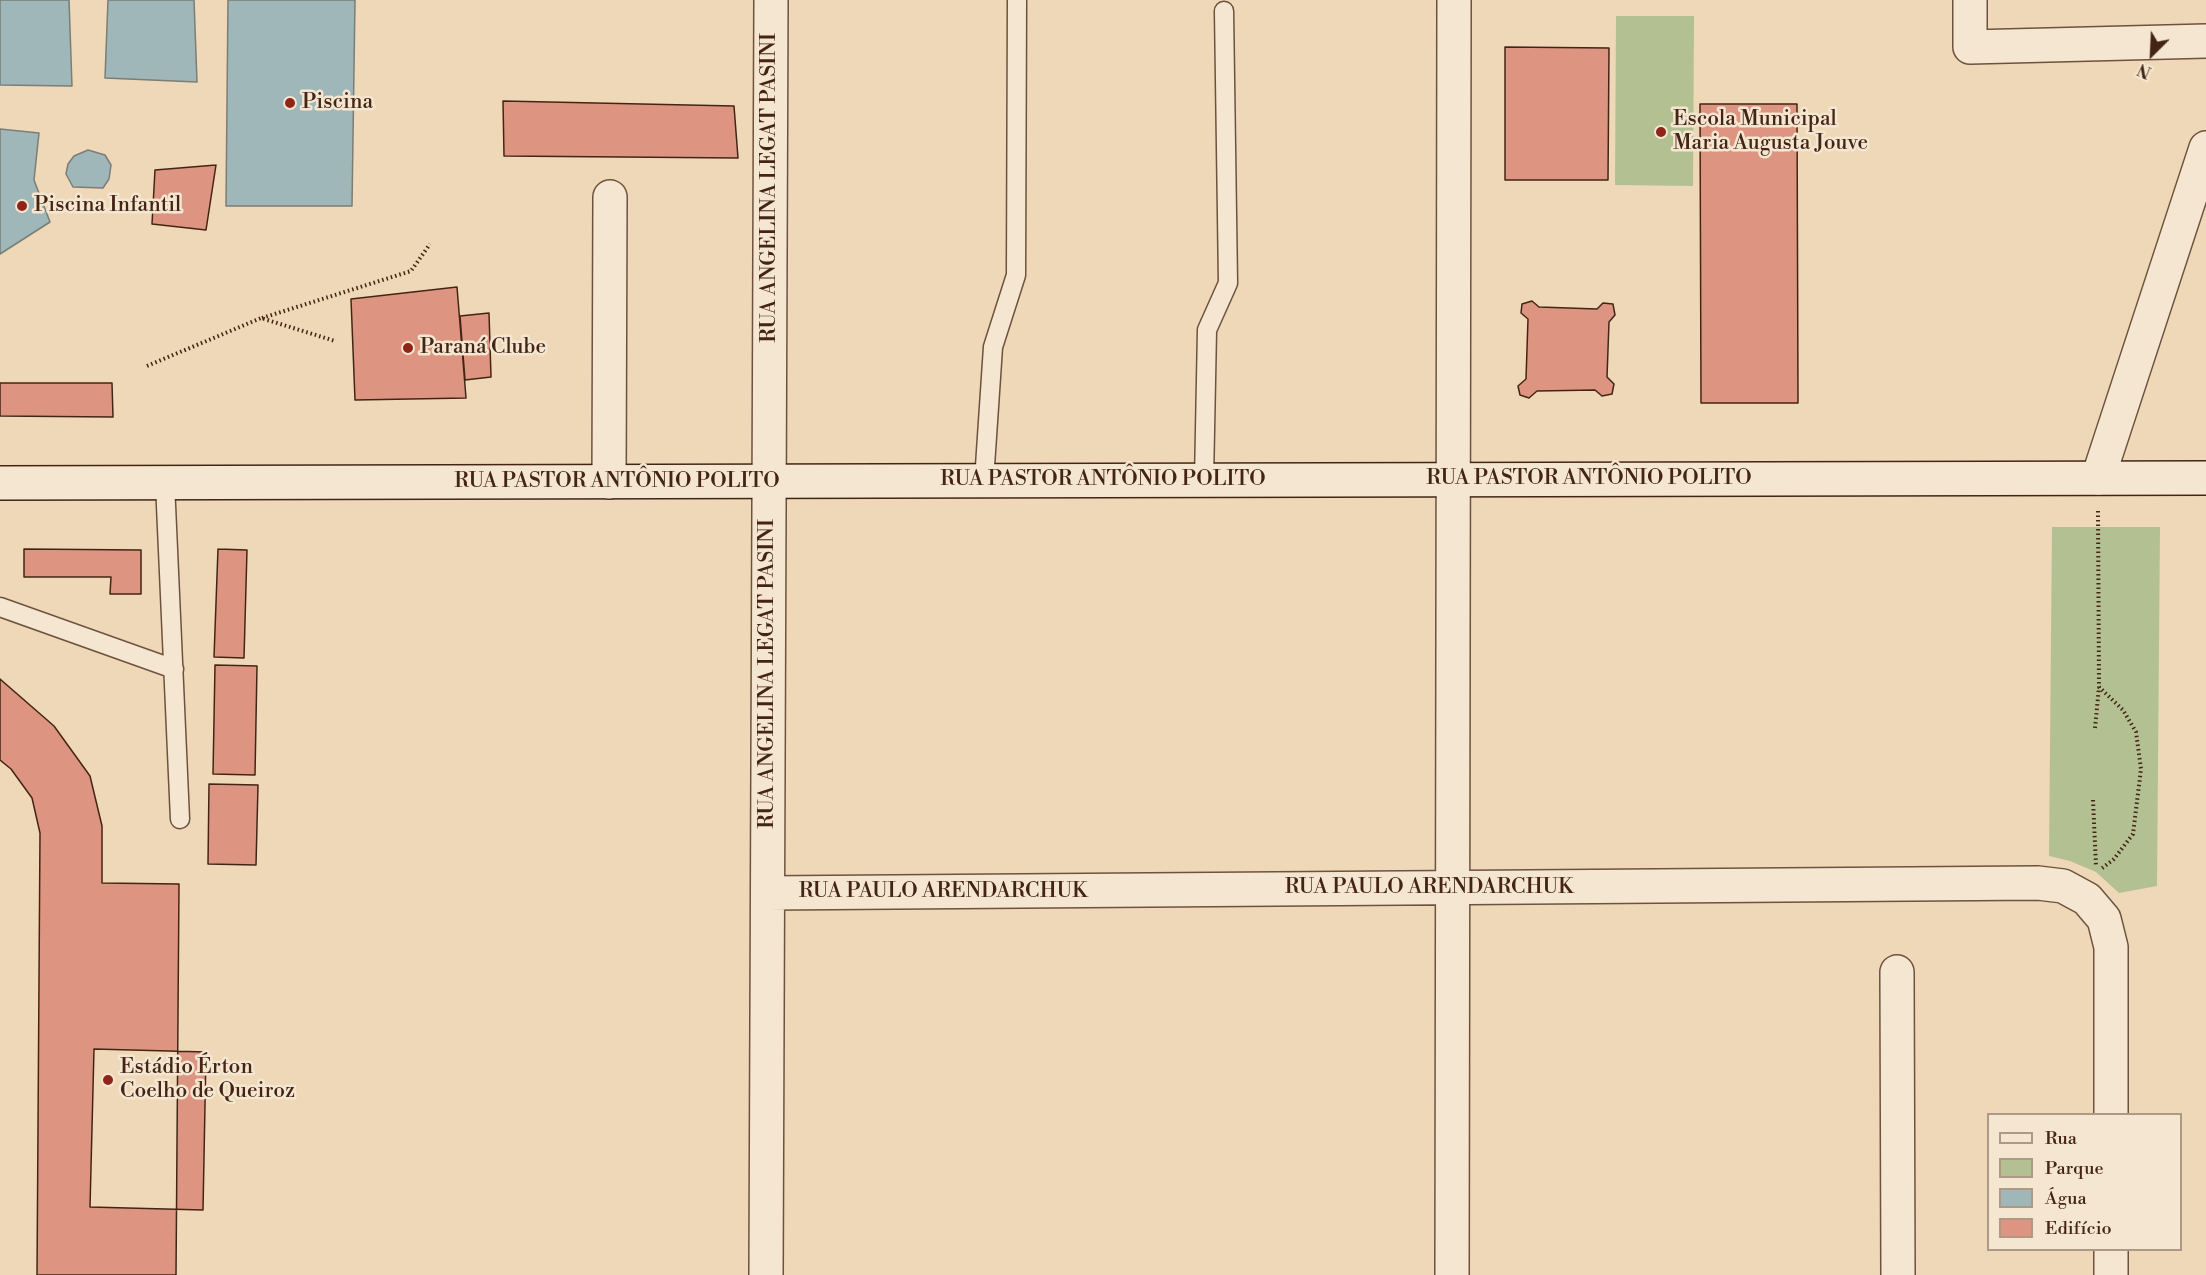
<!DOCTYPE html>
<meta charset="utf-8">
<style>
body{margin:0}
#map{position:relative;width:2206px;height:1275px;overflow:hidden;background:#eed8b7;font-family:"Libre Bodoni",serif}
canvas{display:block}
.legend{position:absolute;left:1987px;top:1113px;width:195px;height:138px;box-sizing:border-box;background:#f4e6d0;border:2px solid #ae9985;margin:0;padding:8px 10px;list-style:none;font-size:18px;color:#442515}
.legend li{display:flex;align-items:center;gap:12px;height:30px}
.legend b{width:30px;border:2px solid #ae9985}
.north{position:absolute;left:2122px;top:24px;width:60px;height:60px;-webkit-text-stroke:4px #f4e6d0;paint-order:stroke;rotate:204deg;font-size:16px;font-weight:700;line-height:24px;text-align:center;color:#442515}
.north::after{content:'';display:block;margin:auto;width:21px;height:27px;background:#442515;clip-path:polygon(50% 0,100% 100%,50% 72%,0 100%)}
</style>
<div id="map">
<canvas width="2206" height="1275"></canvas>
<ul class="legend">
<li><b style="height:8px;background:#f4e6d0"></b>Rua</li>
<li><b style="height:16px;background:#b3c092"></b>Parque</li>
<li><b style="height:16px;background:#9fb7b9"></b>Água</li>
<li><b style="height:16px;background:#dd9582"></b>Edifício</li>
</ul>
<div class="north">N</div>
</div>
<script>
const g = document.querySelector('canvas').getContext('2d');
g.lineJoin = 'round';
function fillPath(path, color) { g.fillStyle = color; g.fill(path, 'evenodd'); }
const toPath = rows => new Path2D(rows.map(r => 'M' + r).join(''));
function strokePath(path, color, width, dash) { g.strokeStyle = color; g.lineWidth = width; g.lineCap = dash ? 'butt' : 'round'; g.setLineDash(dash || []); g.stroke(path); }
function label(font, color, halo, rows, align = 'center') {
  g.font = font + ' "Libre Bodoni",serif'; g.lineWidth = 5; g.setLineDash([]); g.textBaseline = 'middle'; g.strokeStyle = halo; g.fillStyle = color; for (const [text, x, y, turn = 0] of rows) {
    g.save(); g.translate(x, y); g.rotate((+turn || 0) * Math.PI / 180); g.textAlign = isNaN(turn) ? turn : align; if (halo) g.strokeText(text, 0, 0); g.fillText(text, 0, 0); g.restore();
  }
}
const green = toPath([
 [1616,16,1694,16,1693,186,1615,185],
 [2052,527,2160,527,2157,886,2119,893,2096,872,2070,861,2049,856]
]);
const water = toPath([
 [0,0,69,0,72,86,0,85,0,0],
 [108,0,194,0,197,82,105,78,108,0],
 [228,0,355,0,352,206,226,206,228,0],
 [0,129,39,133,34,180,50,222,0,254,0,129],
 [88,150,105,155,111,165,109,179,103,188,73,187,66,174,68,164,74,156,88,150]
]);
const building = toPath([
 [1505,47,1609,48,1608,180,1505,180,1505,47],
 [503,101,734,106,738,158,504,156,503,101],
 [1700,104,1797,104,1798,403,1701,403,1700,104],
 [216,165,206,230,152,224,155,170,216,165],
 [457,287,466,398,355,400,351,299,457,287],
 [1532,301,1539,307,1597,309,1603,303,1613,304,1615,315,1609,322,1607,377,1614,384,1612,394,1602,396,1595,390,1537,391,1529,398,1520,395,1518,386,1526,379,1528,319,1521,313,1522,304,1532,301],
 [489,313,491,377,465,380,460,316,489,313],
 [0,383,112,383,113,417,0,416,0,383],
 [24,549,141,550,141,594,110,594,111,577,24,577,24,549],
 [218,549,247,550,244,658,214,657,218,549],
 [215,665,257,666,255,775,213,774,215,665],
 [0,679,54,726,90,776,102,826,102,883,179,884,176,1275,37,1275,40,833,32,798,11,769,0,760,0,679],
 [209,784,258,785,256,865,208,864,209,784],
 [94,1049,206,1052,203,1210,90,1207,94,1049]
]);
const path = toPath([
 [262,318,411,271,430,244],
 [147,366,261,318,335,341],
 [2098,511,2099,687,2123,710,2136,732,2141,769,2133,834,2114,859,2101,869],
 [2095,728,2099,687],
 [2093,800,2096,866]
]);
const service = toPath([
 [1204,480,1207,330,1228,283,1224,11],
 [984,481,993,347,1016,275,1017,0],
 [165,483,180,819],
 [0,607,174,669]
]);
const minor = toPath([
 [1970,0,1970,47,2206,41],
 [2098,478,2206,148],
 [609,482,610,197],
 [768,893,2038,883,2063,886,2087,899,2104,919,2111,947,2111,1114],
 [1897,972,1898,1275],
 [2111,1250,2111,1275],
 [766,1275,771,0],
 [1452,1275,1454,0]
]);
const secondary = toPath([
 [0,483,2206,478]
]);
const markers = [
 [290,103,6,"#8f2418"],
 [1661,132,6,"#8f2418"],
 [22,206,6,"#8f2418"],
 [408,348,6,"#8f2418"],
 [108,1080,6,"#8f2418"]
];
const poiNames = [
 ["Piscina",302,103],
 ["Escola Municipal",1673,120],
 ["Maria Augusta Jouve",1673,144],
 ["Piscina Infantil",34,206],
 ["Paraná Clube",420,348],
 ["Estádio Érton",120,1068],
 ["Coelho de Queiroz",120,1092]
];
const streetNames = [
 ["RUA ANGELINA LEGAT PASINI",770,188,-90],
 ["RUA PASTOR ANTÔNIO POLITO",1589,479],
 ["RUA PASTOR ANTÔNIO POLITO",1103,480],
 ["RUA PASTOR ANTÔNIO POLITO",617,482],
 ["RUA ANGELINA LEGAT PASINI",768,674,-90],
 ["RUA PAULO ARENDARCHUK",1429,888],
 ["RUA PAULO ARENDARCHUK",943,892]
];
fillPath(green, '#b3c092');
fillPath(water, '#9fb7b9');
strokePath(water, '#7b7d77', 1.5);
fillPath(building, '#dd9582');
strokePath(building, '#442515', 1.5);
strokePath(service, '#6e523e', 21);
strokePath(minor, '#6e523e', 36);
strokePath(secondary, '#442515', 36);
strokePath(path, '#442515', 4, [1.5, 3]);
strokePath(service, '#f4e6d0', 18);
strokePath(minor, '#f4e6d0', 33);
strokePath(secondary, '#f4e6d0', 33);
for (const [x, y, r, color] of markers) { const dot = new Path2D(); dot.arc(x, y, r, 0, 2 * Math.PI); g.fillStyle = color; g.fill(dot); strokePath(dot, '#f4e6d0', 2); }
label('21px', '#442515', '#f4e6d0', poiNames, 'left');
label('21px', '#442515', '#f4e6d0', streetNames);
</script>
